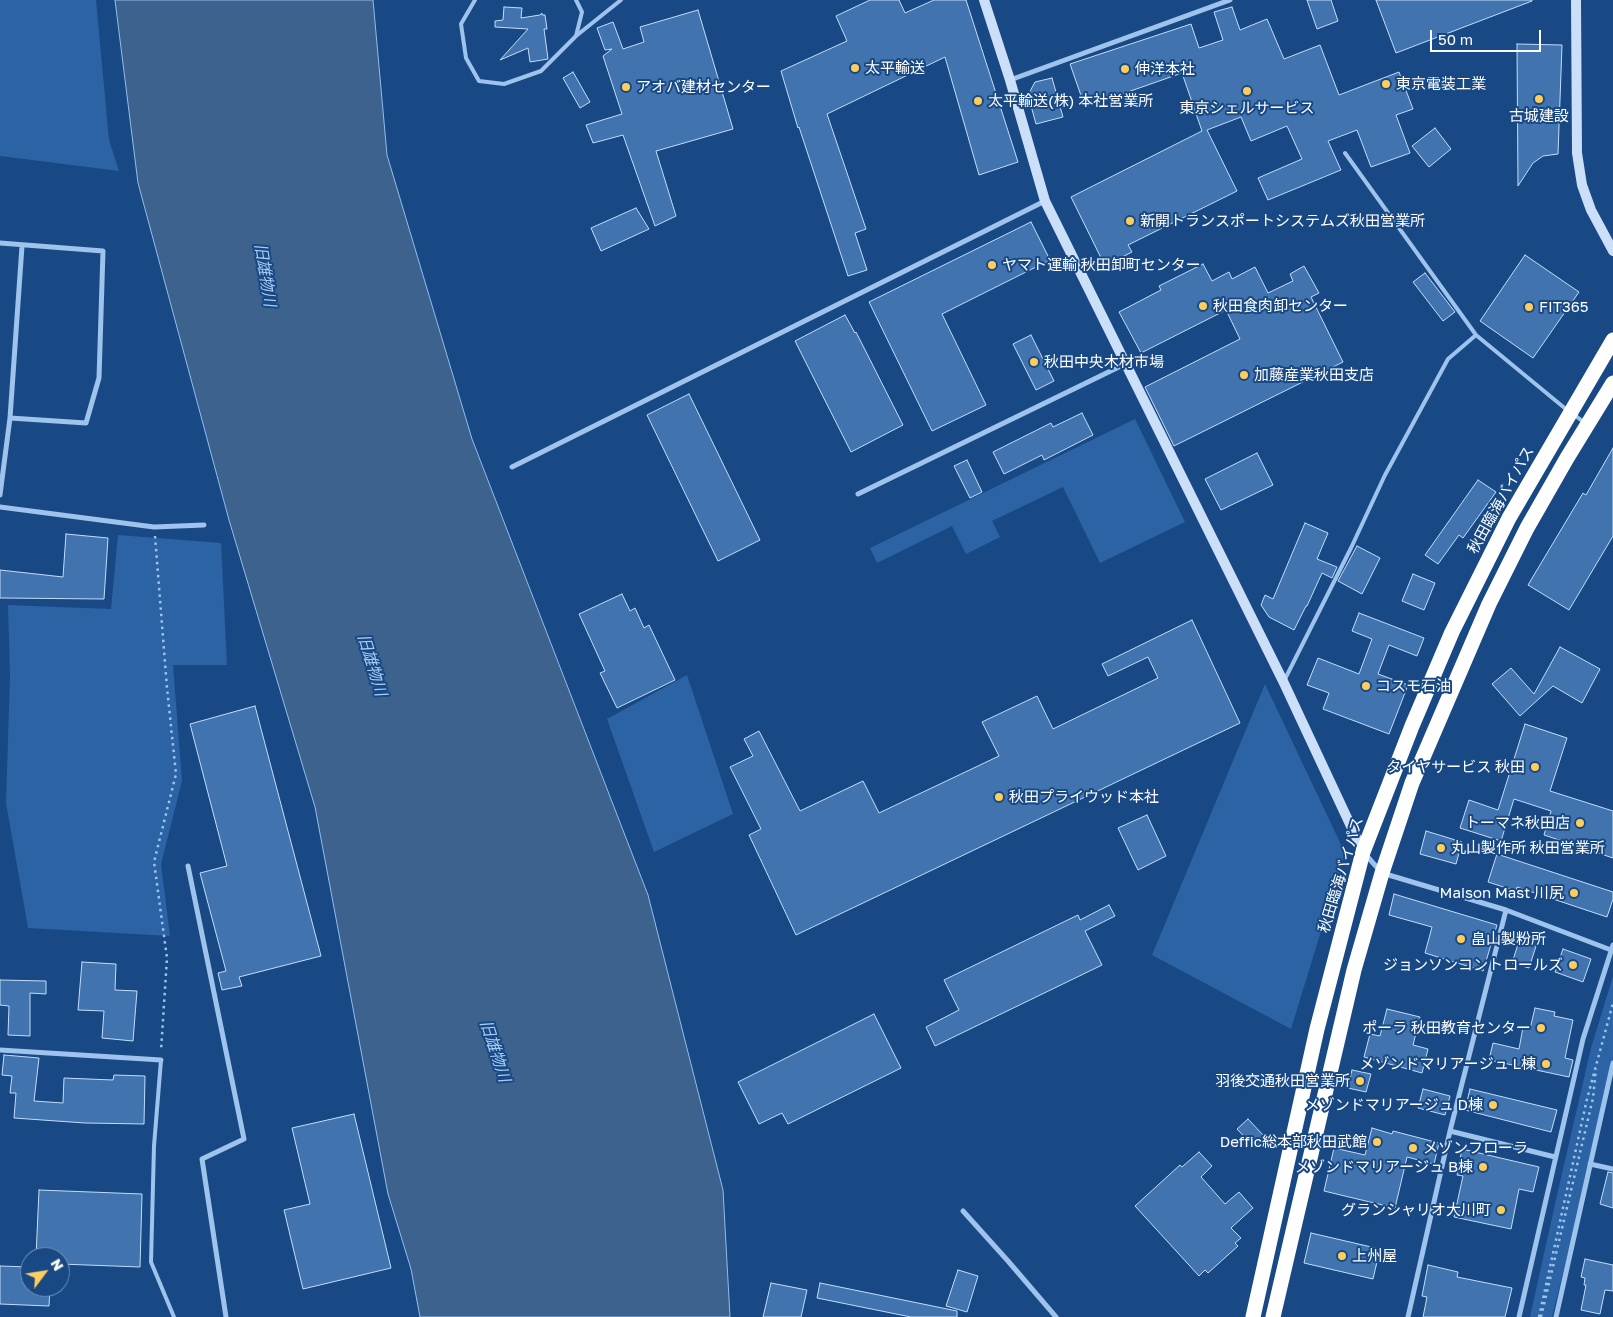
<!DOCTYPE html>
<meta charset="utf-8">
<style>
body{margin:0}
#map{position:relative;width:1613px;height:1317px;overflow:hidden;background:#184985;font-family:"Golos Text",sans-serif}
canvas{display:block}
.north{position:absolute;left:20px;top:1247px;width:50px;height:50px;box-sizing:border-box;background:#184985;border:1px solid #7492b6;border-radius:50%;rotate:59deg;font-size:14px;font-weight:700;line-height:20px;text-align:center;color:#fff}
.north::after{content:'';display:block;margin:auto;width:18px;height:22px;background:#ffcd5a;clip-path:polygon(50% 0,100% 100%,50% 72%,0 100%)}
.scale{position:absolute;left:1430px;top:30px;width:111px;height:22px;box-sizing:border-box;border:2px solid #fff;border-top:0;padding-left:6px;font-size:15px;line-height:18px;white-space:nowrap;color:#fff;-webkit-text-stroke:4px #184985;paint-order:stroke}
</style>
<div id="map">
<canvas width="1613" height="1317"></canvas>
<div class="north">N</div>
<div class="scale">50 m</div>
</div>
<script>
const g = document.querySelector('canvas').getContext('2d');
g.lineJoin = 'round';
function fillPath(path, color) { g.fillStyle = color; g.fill(path, 'evenodd'); }
const toPath = rows => new Path2D(rows.map(r => 'M' + r).join(''));
function strokePath(path, color, width, dash) { g.strokeStyle = color; g.lineWidth = width; g.lineCap = dash ? 'butt' : 'round'; g.setLineDash(dash || []); g.stroke(path); }
function label(font, color, halo, rows, align = 'center') {
  g.font = font + ' "Golos Text","Noto Sans JP",sans-serif'; g.lineWidth = 4; g.setLineDash([]); g.textBaseline = 'middle'; g.strokeStyle = halo; g.fillStyle = color; for (const [text, x, y, turn = 0] of rows) {
    g.save(); g.translate(x, y); g.rotate((+turn || 0) * Math.PI / 180); g.textAlign = isNaN(turn) ? turn : align; if (halo) g.strokeText(text, 0, 0); g.fillText(text, 0, 0); g.restore();
  }
}
const green = toPath([
 [0,0,96,0,109,140,119,171,0,156],
 [1135,419,1185,522,1100,563,1063,487,992,521,1000,537,966,554,952,526,877,563,870,548],
 [118,535,221,543,227,665,173,665,182,781,161,864,170,936,28,928,6,803,10,675,8,605,111,609],
 [687,675,733,814,654,852,607,719],
 [1265,684,1345,853,1291,1029,1152,955],
 [1613,976,1613,1074,1552,1317,1530,1317,1555,1204,1591,1048]
]);
const water = toPath([
 [115,0,373,0,387,155,472,439,648,895,723,1190,730,1317,420,1317,411,1269,388,1194,315,807,229,520,138,183,115,0]
]);
const building = toPath([
 [870,0,899,0,905,13,934,0,966,0,1018,162,979,175,945,57,827,114,866,229,855,233,867,270,848,276,799,127,798,128,781,71,847,41,836,16,870,0],
 [1307,0,1331,0,1338,21,1317,29,1307,0],
 [1376,0,1532,0,1532,1,1396,53,1376,0],
 [504,7,522,8,521,18,540,15,542,13,542,15,545,15,547,29,544,29,548,59,530,62,528,48,500,60,528,29,495,27,495,21,503,20,504,7],
 [1232,7,1240,30,1267,19,1284,59,1320,45,1339,95,1399,72,1413,109,1396,115,1410,153,1371,167,1357,130,1328,141,1341,170,1268,200,1258,178,1302,159,1287,126,1251,141,1241,117,1207,130,1237,191,1128,245,1132,252,1105,266,1071,197,1202,131,1182,73,1085,107,1070,64,1191,24,1199,48,1223,40,1214,12,1232,7],
 [698,10,733,129,656,151,676,216,655,226,623,135,593,143,586,125,622,114,603,56,612,49,605,50,597,28,613,22,623,49,644,42,640,27,698,10],
 [1517,44,1562,45,1558,154,1543,156,1533,163,1518,186,1517,44],
 [573,72,590,102,580,108,563,78,573,72],
 [1052,78,1063,117,1036,124,1028,95,1035,82,1052,78],
 [1435,128,1451,149,1429,167,1412,146,1435,128],
 [636,208,649,229,601,251,591,228,636,208],
 [1031,222,1050,260,942,314,986,405,932,431,869,302,1031,222],
 [1525,255,1579,292,1533,358,1480,321,1525,255],
 [1203,264,1212,281,1229,272,1232,279,1255,267,1268,293,1293,281,1290,274,1304,266,1319,293,1311,297,1343,362,1174,446,1145,387,1240,339,1226,310,1141,353,1119,312,1161,290,1159,286,1203,264],
 [1425,273,1455,312,1443,321,1413,282,1425,273],
 [845,315,855,333,856,332,903,425,851,452,795,341,845,315],
 [1031,335,1054,381,1036,390,1013,344,1031,335],
 [689,394,760,540,718,561,647,415,689,394],
 [1082,413,1093,435,1044,460,1042,455,1004,474,993,452,1051,423,1053,427,1082,413],
 [1613,448,1613,536,1569,610,1528,585,1583,493,1586,495,1613,448],
 [1257,453,1273,485,1221,510,1205,479,1257,453],
 [967,460,982,492,970,498,954,466,967,460],
 [1478,480,1496,492,1463,538,1459,535,1438,564,1425,555,1478,480],
 [1305,523,1328,533,1317,559,1337,567,1332,578,1322,573,1307,606,1306,606,1294,630,1269,617,1261,605,1265,595,1273,599,1305,523],
 [66,534,108,538,104,599,0,598,0,570,63,577,66,534],
 [1357,546,1380,558,1362,594,1338,581,1357,546],
 [1413,574,1435,583,1424,610,1402,601,1413,574],
 [622,594,630,611,635,608,644,628,649,625,675,680,617,708,600,673,605,671,579,614,622,594],
 [1359,613,1424,638,1417,656,1389,645,1378,674,1408,685,1389,734,1323,709,1329,693,1307,685,1318,658,1359,674,1372,639,1352,631,1359,613],
 [1192,620,1240,723,796,935,749,835,761,829,730,767,753,756,744,739,759,731,800,811,863,781,879,813,999,756,982,722,1037,696,1053,729,1158,678,1148,657,1108,676,1102,664,1192,620],
 [1560,647,1600,669,1582,703,1553,686,1520,716,1492,684,1511,668,1534,694,1560,647],
 [255,706,321,956,239,977,242,986,222,990,218,973,226,971,200,873,227,866,190,724,255,706],
 [1525,724,1567,738,1550,791,1613,811,1613,858,1544,835,1551,811,1514,799,1501,841,1460,828,1469,800,1498,810,1525,724],
 [1147,815,1166,856,1138,870,1118,828,1147,815],
 [1426,831,1462,842,1456,864,1420,854,1426,831],
 [1497,854,1613,892,1613,899,1607,917,1517,887,1516,891,1488,882,1497,854],
 [1394,894,1497,925,1483,971,1425,953,1432,927,1389,915,1394,894],
 [1109,905,1115,916,1085,931,1102,965,935,1046,926,1027,959,1010,944,980,1078,915,1080,920,1109,905],
 [1521,935,1538,940,1529,968,1512,963,1521,935],
 [1563,949,1591,959,1583,982,1555,972,1563,949],
 [82,962,116,964,115,990,137,991,133,1041,102,1038,104,1011,78,1010,82,962],
 [0,980,46,981,46,994,30,993,30,1036,8,1035,9,1006,0,1005,0,980],
 [1535,1008,1555,1012,1554,1016,1573,1020,1565,1058,1573,1060,1569,1077,1489,1060,1493,1043,1519,1049,1523,1027,1530,1029,1535,1008],
 [1387,1009,1420,1017,1413,1045,1428,1049,1422,1073,1364,1057,1370,1034,1380,1036,1387,1009],
 [874,1014,901,1068,788,1124,782,1113,759,1124,738,1082,874,1014],
 [4,1055,39,1058,34,1101,63,1103,64,1078,113,1080,114,1075,145,1076,144,1124,85,1123,14,1118,16,1093,10,1093,12,1076,2,1075,4,1055],
 [1352,1070,1371,1074,1366,1092,1348,1088,1352,1070],
 [1423,1089,1450,1096,1445,1115,1418,1108,1423,1089],
 [1470,1089,1557,1110,1551,1132,1465,1110,1470,1089],
 [354,1114,391,1268,303,1289,284,1210,310,1204,292,1128,354,1114],
 [1248,1119,1265,1137,1254,1147,1237,1129,1248,1119],
 [1372,1128,1392,1134,1393,1131,1439,1143,1434,1164,1407,1157,1395,1208,1324,1191,1334,1148,1365,1155,1372,1128],
 [1462,1149,1539,1167,1533,1192,1519,1189,1511,1229,1454,1217,1463,1176,1457,1175,1462,1149],
 [1199,1152,1212,1166,1201,1177,1225,1204,1239,1192,1253,1208,1231,1228,1241,1238,1235,1243,1238,1246,1208,1273,1205,1270,1199,1276,1135,1206,1180,1165,1182,1167,1199,1152],
 [1608,1172,1613,1173,1613,1208,1600,1204,1608,1172],
 [39,1190,142,1194,140,1267,60,1264,60,1257,36,1257,39,1190],
 [1311,1233,1380,1249,1373,1279,1304,1263,1311,1233],
 [1585,1259,1613,1265,1613,1291,1605,1290,1600,1314,1581,1310,1586,1285,1584,1285,1585,1278,1581,1277,1585,1259],
 [1428,1265,1458,1272,1457,1277,1512,1288,1505,1317,1423,1317,1427,1297,1422,1296,1428,1265],
 [0,1266,30,1267,30,1287,50,1287,49,1306,0,1304,0,1266],
 [958,1270,978,1276,967,1312,946,1306,958,1270],
 [771,1283,807,1290,801,1317,763,1317,771,1283],
 [820,1283,957,1311,957,1317,911,1317,817,1298,820,1283]
]);
const path = toPath([
 [155,536,167,688,176,774,154,862,167,958,161,1051],
 [1539,1317,1587,1099,1613,1003],
 [1541,1317,1593,1098,1596,1069]
]);
const lane = toPath([
 [475,0,461,24,466,58,479,81,504,84,541,71,576,36,621,0],
 [576,36,582,12,576,0],
 [1345,153,1476,335,1567,410],
 [1573,414,1585,423],
 [1284,681,1351,548,1385,475,1448,359,1476,335],
 [161,1060,154,1146,151,1262,174,1317]
]);
const street = toPath([
 [1010,80,1230,0],
 [0,243,103,251,99,378,86,423,10,418],
 [512,467,1045,201],
 [858,494,1125,364],
 [0,495,10,418,22,246],
 [0,507,154,527,204,525],
 [1365,854,1382,873,1506,910,1611,950],
 [188,866,244,1139,202,1159,226,1317],
 [0,1050,161,1060],
 [1450,1131,1555,1157],
 [1590,1164,1613,1169],
 [963,1211,1008,1261,1056,1317],
 [1408,1317,1450,1131,1506,910],
 [1519,1317,1583,1039,1613,945],
 [1556,1317,1613,1063]
]);
const secondary = toPath([
 [984,0,1010,80,1045,201,1283,681,1363,852],
 [1576,0,1577,153,1582,185,1591,210,1613,251]
]);
const highway = toPath([
 [1253,1317,1317,1029,1363,852,1412,726,1452,632,1509,518,1613,340],
 [1273,1317,1354,970,1382,873,1412,783,1489,604,1527,528,1567,458,1613,383]
]);
const markers = [
 [855,68,5,"#ffcd5a"],
 [1125,69,5,"#ffcd5a"],
 [1386,84,5,"#ffcd5a"],
 [626,87,5,"#ffcd5a"],
 [1247,91,5,"#ffcd5a"],
 [1539,99,5,"#ffcd5a"],
 [978,101,5,"#ffcd5a"],
 [1130,221,5,"#ffcd5a"],
 [992,265,5,"#ffcd5a"],
 [1203,306,5,"#ffcd5a"],
 [1529,307,5,"#ffcd5a"],
 [1034,362,5,"#ffcd5a"],
 [1244,375,5,"#ffcd5a"],
 [1366,686,5,"#ffcd5a"],
 [1535,767,5,"#ffcd5a"],
 [999,797,5,"#ffcd5a"],
 [1580,823,5,"#ffcd5a"],
 [1441,848,5,"#ffcd5a"],
 [1574,893,5,"#ffcd5a"],
 [1461,939,5,"#ffcd5a"],
 [1573,965,5,"#ffcd5a"],
 [1541,1028,5,"#ffcd5a"],
 [1546,1064,5,"#ffcd5a"],
 [1360,1081,5,"#ffcd5a"],
 [1493,1105,5,"#ffcd5a"],
 [1377,1142,5,"#ffcd5a"],
 [1413,1148,5,"#ffcd5a"],
 [1483,1167,5,"#ffcd5a"],
 [1501,1210,5,"#ffcd5a"],
 [1342,1256,5,"#ffcd5a"]
];
const poiNames = [
 ["太平輸送",865,68],
 ["伸洋本社",1135,69],
 ["東京電装工業",1396,84],
 ["アオバ建材センター",636,87],
 ["太平輸送(株) 本社営業所",988,101],
 ["東京シェルサービス",1247,108,"center"],
 ["古城建設",1539,116,"center"],
 ["新開トランスポートシステムズ秋田営業所",1140,221],
 ["ヤマト運輸 秋田卸町センター",1002,265],
 ["秋田食肉卸センター",1213,306],
 ["FIT365",1539,307],
 ["秋田中央木材市場",1044,362],
 ["加藤産業秋田支店",1254,375],
 ["コスモ石油",1376,686],
 ["タイヤサービス 秋田",1525,767,"right"],
 ["秋田プライウッド本社",1009,797],
 ["トーマネ秋田店",1570,823,"right"],
 ["丸山製作所 秋田営業所",1451,848],
 ["Maison Mast 川尻",1564,893,"right"],
 ["畠山製粉所",1471,939],
 ["ジョンソンコントロールズ",1563,965,"right"],
 ["ポーラ 秋田教育センター",1531,1028,"right"],
 ["メゾンドマリアージュ L棟",1536,1064,"right"],
 ["羽後交通秋田営業所",1350,1081,"right"],
 ["メゾンドマリアージュ D棟",1483,1105,"right"],
 ["Deffic総本部秋田武館",1367,1142,"right"],
 ["メゾンフローラ",1423,1148],
 ["メゾンドマリアージュ B棟",1473,1167,"right"],
 ["グランシャリオ大川町",1491,1210,"right"],
 ["上州屋",1352,1256]
];
const streetNames = [
 ["秋田臨海バイパス",1501,500,-61],
 ["秋田臨海バイパス",1341,875,-73]
];
const waterNames = [
 ["旧雄物川",265,275,81],
 ["旧雄物川",372,665,73],
 ["旧雄物川",495,1051,72]
];
fillPath(green, '#2b63a4');
fillPath(water, '#3e628e');
strokePath(water, '#91beef', 1);
fillPath(building, '#4173af');
strokePath(building, '#c3ddf9', 1);
strokePath(path, '#9ec3ec', 2.5, [2.5, 4]);
strokePath(lane, '#9ec3ec', 4);
strokePath(street, '#9ec3ec', 5);
strokePath(secondary, '#cbdff9', 10);
strokePath(highway, '#fff', 15);
for (const [x, y, r, color] of markers) { const dot = new Path2D(); dot.arc(x, y, r, 0, 2 * Math.PI); g.fillStyle = color; g.fill(dot); strokePath(dot, '#184985', 2); }
label('15px', '#fff', '#184985', poiNames, 'left');
label('15px', '#fff', '#184985', streetNames);
label('italic 16px', '#aacdf4', '#184985', waterNames);
</script>
